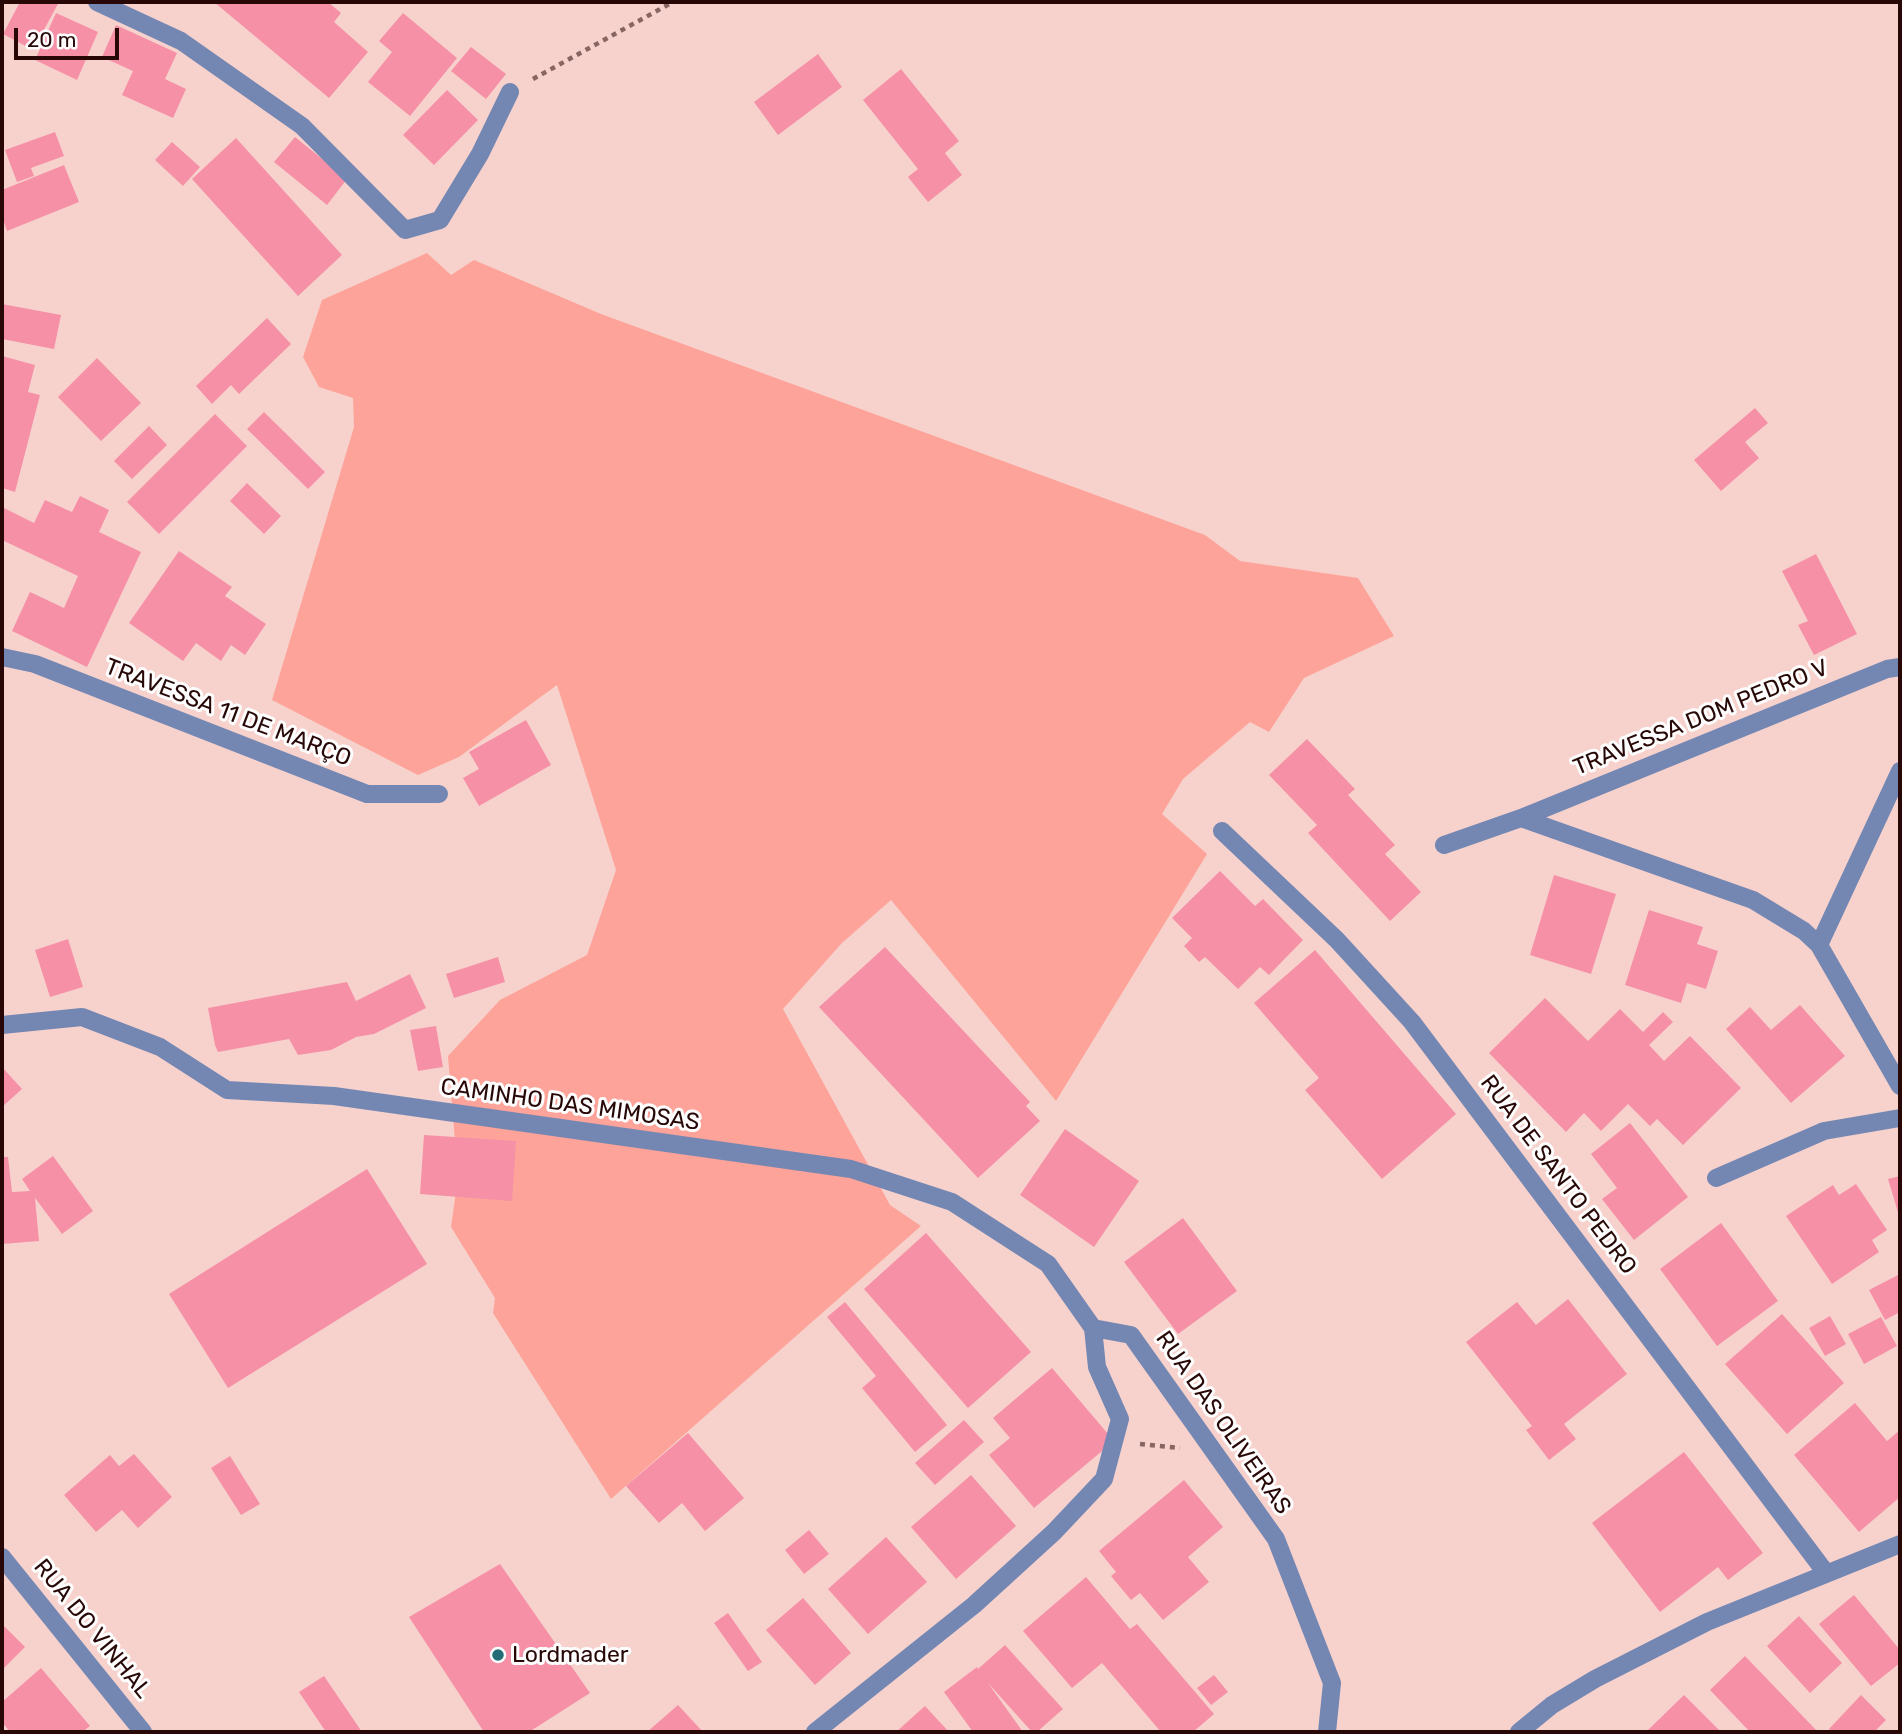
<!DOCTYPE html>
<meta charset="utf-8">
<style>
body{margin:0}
#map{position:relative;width:1902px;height:1734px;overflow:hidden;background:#f7d2cd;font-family:Rubik,sans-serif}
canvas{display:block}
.frame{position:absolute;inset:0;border:4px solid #270807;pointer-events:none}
.scale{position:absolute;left:14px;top:28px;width:105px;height:32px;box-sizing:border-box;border:4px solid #270807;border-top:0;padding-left:9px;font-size:21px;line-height:24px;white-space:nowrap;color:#270807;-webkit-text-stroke:5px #fdfdfd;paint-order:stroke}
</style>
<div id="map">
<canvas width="1902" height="1734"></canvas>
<div class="frame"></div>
<div class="scale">20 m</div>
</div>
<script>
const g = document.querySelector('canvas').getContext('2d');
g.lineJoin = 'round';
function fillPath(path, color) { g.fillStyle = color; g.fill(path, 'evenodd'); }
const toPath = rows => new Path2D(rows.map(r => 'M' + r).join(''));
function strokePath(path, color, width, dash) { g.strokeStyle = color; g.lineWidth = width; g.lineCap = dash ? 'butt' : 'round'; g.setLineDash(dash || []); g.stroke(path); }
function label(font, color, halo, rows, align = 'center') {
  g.font = font + ' Rubik,sans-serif'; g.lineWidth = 6; g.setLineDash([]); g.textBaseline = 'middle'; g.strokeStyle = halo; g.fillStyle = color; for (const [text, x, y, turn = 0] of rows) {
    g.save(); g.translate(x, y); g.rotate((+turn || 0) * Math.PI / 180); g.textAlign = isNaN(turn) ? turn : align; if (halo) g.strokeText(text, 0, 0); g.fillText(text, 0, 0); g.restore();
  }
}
const green = toPath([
 [427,253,451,275,474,260,601,314,1205,535,1240,561,1358,578,1394,636,1304,678,1269,732,1250,722,1183,779,1162,814,1207,854,1056,1101,891,900,842,943,783,1009,890,1205,921,1226,611,1499,493,1313,495,1298,451,1227,458,1177,448,1056,500,1000,587,955,616,870,557,685,459,757,418,775,272,700,354,427,353,398,319,387,303,357,322,300]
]);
const building = toPath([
 [20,2,59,2,33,50,3,34],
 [214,2,328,2,341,13,334,22,368,52,329,98],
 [56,13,98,32,77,80,35,60],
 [403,13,457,58,410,116,368,82,392,52,379,41],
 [116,25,177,53,165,79,186,89,173,118,122,95,133,71,102,57],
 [471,47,506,74,486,99,451,71],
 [818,54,842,87,778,135,754,102],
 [901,69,959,141,945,153,962,175,928,202,908,177,918,169,863,100],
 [447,90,478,120,434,165,403,135],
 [55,132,64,156,31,168,34,176,17,182,5,150],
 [295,137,347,179,327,205,274,162],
 [236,138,342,255,298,296,192,179],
 [172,142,200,167,183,186,155,160],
 [64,165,79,202,7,231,2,216,2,190],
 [2,304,61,315,54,349,2,339],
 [267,318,291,344,239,394,231,385,212,404,196,386],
 [2,356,35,365,28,392,40,395,15,492,2,488],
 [97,358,141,403,101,441,58,397],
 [1755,408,1768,423,1745,442,1759,458,1721,491,1694,460],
 [264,412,325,472,308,489,247,429],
 [215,414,247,446,159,534,127,502],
 [149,426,167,445,132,479,114,461],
 [247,483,281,516,264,534,230,501],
 [80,496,109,510,99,532,141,552,87,667,12,631,30,592,64,608,78,576,2,540,4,508,34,523,45,500,72,512],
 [179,551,232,587,225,596,266,624,245,655,231,645,221,661,196,643,183,661,129,623],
 [1816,554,1857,634,1814,655,1798,625,1808,621,1782,571],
 [526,720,551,765,479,806,463,778,479,769,469,752],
 [1307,739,1355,789,1348,795,1395,845,1385,854,1421,892,1390,921,1308,833,1317,825,1269,775],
 [1220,871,1255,906,1263,899,1303,940,1269,975,1260,967,1238,989,1205,957,1199,962,1184,946,1192,938,1172,918],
 [1554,875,1616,894,1591,974,1530,955],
 [1649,910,1703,927,1697,944,1718,951,1706,989,1687,983,1681,1003,1625,985],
 [68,939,83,987,50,997,35,950],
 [885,947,1030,1102,1026,1106,1040,1121,978,1178,819,1007],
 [1315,950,1456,1114,1382,1179,1305,1090,1319,1078,1254,1003],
 [498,957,505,982,454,998,446,974],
 [410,974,426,1008,374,1034,356,1037,331,1050,298,1055,289,1039,218,1052,215,1045,208,1008,347,982,356,1001],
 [1545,998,1588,1041,1620,1009,1643,1032,1663,1012,1673,1022,1649,1045,1664,1061,1690,1036,1741,1088,1683,1145,1657,1119,1650,1126,1628,1104,1601,1131,1584,1113,1566,1132,1489,1053],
 [1800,1005,1845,1056,1791,1103,1726,1029,1750,1007,1771,1030],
 [436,1026,443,1067,418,1071,410,1030],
 [2,1067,22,1089,2,1107],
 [1630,1123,1688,1197,1634,1240,1602,1199,1617,1188,1591,1154],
 [1065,1129,1139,1181,1094,1247,1020,1195],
 [424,1135,516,1141,512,1201,420,1194],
 [53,1156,93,1211,62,1234,35,1198,39,1241,2,1244,2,1157,8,1157,12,1192,30,1191,22,1179],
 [367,1169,427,1264,228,1388,169,1294],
 [1900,1176,1900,1219,1888,1179],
 [1856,1184,1887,1230,1872,1240,1879,1252,1832,1284,1786,1216,1833,1185,1839,1195],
 [1183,1218,1237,1291,1178,1334,1124,1262],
 [1721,1223,1778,1301,1717,1346,1660,1269],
 [926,1233,1031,1352,968,1408,864,1289],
 [1900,1274,1900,1312,1885,1320,1869,1290],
 [1568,1299,1627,1374,1564,1424,1576,1439,1549,1460,1526,1430,1532,1426,1466,1342,1517,1302,1536,1325],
 [845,1302,947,1425,915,1452,862,1388,876,1376,827,1317],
 [1782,1314,1844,1383,1787,1434,1725,1364],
 [1830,1316,1846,1344,1825,1356,1809,1328],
 [1881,1317,1897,1346,1864,1364,1848,1334],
 [1052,1368,1114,1441,1034,1508,989,1455,1010,1438,993,1418],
 [1855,1403,1887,1441,1900,1430,1900,1497,1859,1532,1794,1455],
 [964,1420,984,1442,935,1485,915,1463],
 [688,1433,744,1498,705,1531,682,1503,659,1523,626,1486],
 [1684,1452,1763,1553,1728,1580,1718,1567,1660,1612,1592,1523],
 [134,1454,172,1497,138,1528,122,1510,96,1532,64,1495,110,1455,119,1466],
 [230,1456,260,1504,241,1515,211,1468],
 [971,1475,1016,1526,956,1579,911,1527],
 [1184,1480,1223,1527,1188,1557,1209,1582,1163,1620,1140,1593,1131,1600,1111,1576,1116,1572,1099,1551],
 [809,1530,829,1554,804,1574,785,1550],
 [886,1537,927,1582,868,1634,828,1589],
 [500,1564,590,1693,529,1732,484,1732,409,1617],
 [1086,1577,1130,1629,1137,1624,1214,1714,1193,1732,1161,1732,1102,1663,1072,1688,1023,1631],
 [1854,1595,1900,1650,1900,1663,1871,1686,1819,1624],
 [803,1598,851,1653,815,1685,766,1630],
 [728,1613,762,1662,748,1671,714,1623],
 [1799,1616,1842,1663,1810,1693,1767,1646],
 [2,1624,25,1647,2,1670],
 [1005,1645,1063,1709,1037,1732,1032,1732,988,1683,1023,1732,973,1732,944,1692,977,1667,978,1669],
 [1745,1656,1818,1732,1750,1732,1710,1690],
 [41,1668,90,1726,82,1732,10,1732,2,1722,2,1702],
 [1214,1675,1228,1692,1211,1705,1197,1688],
 [324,1676,362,1732,326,1732,299,1692],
 [1684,1695,1721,1732,1646,1732],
 [1861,1695,1886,1720,1874,1732,1832,1732,1829,1729],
 [678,1705,703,1732,647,1732],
 [925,1706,949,1732,896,1732]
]);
const path = toPath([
 [533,79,673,2],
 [1140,1444,1180,1448]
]);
const minor = toPath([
 [97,2,181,41,302,126,405,230,440,220,480,154,510,92],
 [2,657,35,664,367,794,439,794],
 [1521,818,1753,900,1804,931,1819,945,1900,1086],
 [1222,831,1337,940,1412,1022,1826,1573],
 [1444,845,1521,818,1887,669,1900,667],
 [1819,945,1900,771],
 [2,1025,82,1017,160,1047,227,1090,334,1096,851,1169,952,1202,1048,1264,1093,1328],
 [1716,1178,1824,1131,1900,1118],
 [2,1557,143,1732],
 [815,1732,974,1605,1054,1532,1104,1479,1120,1419,1097,1367,1093,1328,1131,1335,1276,1539,1332,1683,1327,1732],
 [1519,1732,1552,1705,1595,1679,1707,1622,1900,1544]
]);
const markers = [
 [498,1655,7,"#226c76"]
];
const streetNames = [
 ["TRAVESSA 11 DE MARÇO",228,713,21],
 ["TRAVESSA DOM PEDRO V",1701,718,-22],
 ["CAMINHO DAS MIMOSAS",570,1105,8],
 ["RUA DE SANTO PEDRO",1558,1175,53],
 ["RUA DAS OLIVEIRAS",1223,1423,55],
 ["RUA DO VINHAL",92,1629,51]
];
const poiNames = [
 ["Lordmader",512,1655]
];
fillPath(green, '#fda399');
fillPath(building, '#f690a6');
strokePath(path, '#876562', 4.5, [5, 5]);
strokePath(minor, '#7487b3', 18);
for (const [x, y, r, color] of markers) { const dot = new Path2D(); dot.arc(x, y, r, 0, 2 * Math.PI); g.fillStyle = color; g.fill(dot); strokePath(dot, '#fdfdfd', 2.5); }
label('23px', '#270807', '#fdfdfd', streetNames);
label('23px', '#270807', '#fdfdfd', poiNames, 'left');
</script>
